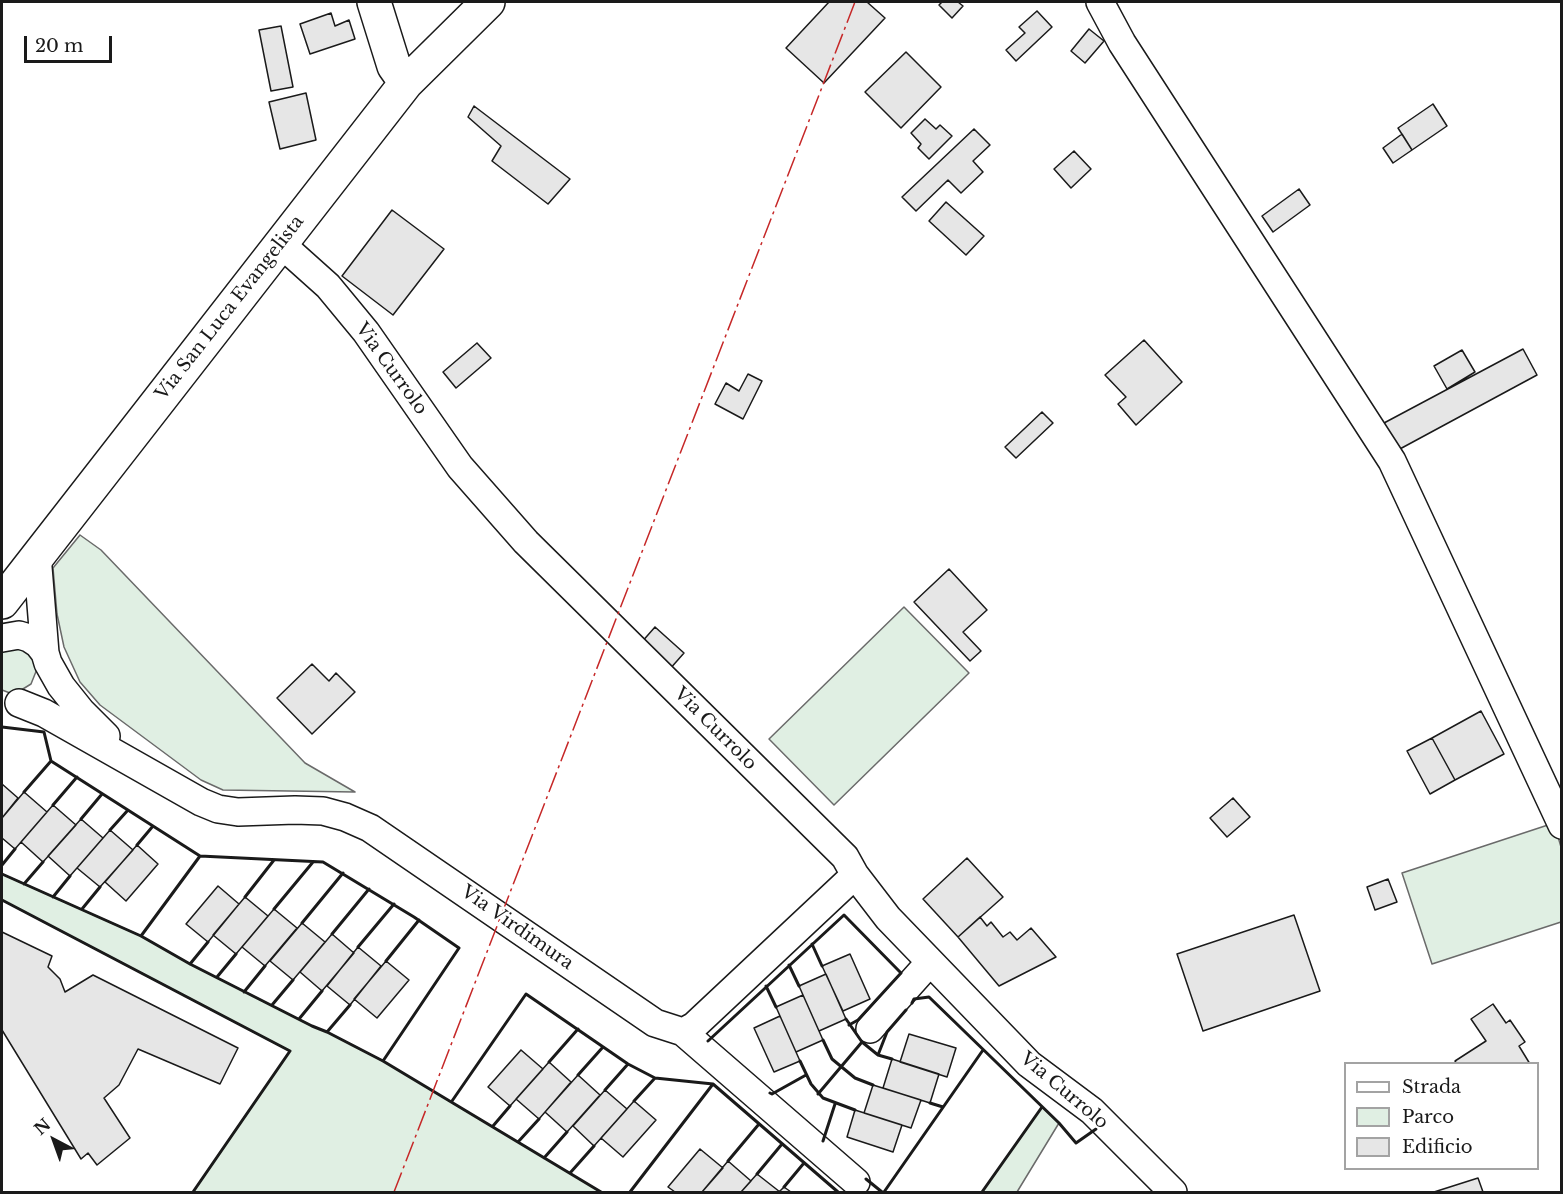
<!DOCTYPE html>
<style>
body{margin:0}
#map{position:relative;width:1563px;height:1194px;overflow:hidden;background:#fff;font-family:"Libre Baskerville",serif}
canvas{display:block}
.frame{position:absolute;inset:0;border:3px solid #1a1a1a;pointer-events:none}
.legend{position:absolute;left:1344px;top:1062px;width:195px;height:108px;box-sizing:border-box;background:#fff;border:2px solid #a3a3a3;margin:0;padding:8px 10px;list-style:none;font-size:18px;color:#1a1a1a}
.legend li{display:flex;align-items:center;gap:12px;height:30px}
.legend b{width:30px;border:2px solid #a3a3a3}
.north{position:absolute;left:24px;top:1110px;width:60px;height:60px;-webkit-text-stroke:4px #fff;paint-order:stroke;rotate:319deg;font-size:16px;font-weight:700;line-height:24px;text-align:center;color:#1a1a1a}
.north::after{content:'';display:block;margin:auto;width:21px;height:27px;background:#1a1a1a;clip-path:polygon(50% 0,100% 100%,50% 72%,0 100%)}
.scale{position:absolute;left:24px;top:36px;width:88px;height:27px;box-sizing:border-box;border:3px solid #1a1a1a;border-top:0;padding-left:8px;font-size:18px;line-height:21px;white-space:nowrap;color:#1a1a1a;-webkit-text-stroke:4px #fff;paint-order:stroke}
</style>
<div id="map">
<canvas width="1563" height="1194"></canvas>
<div class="frame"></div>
<ul class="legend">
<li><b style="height:8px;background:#fff"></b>Strada</li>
<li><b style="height:16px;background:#e0efe3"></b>Parco</li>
<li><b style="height:16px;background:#e6e6e6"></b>Edificio</li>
</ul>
<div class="north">N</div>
<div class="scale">20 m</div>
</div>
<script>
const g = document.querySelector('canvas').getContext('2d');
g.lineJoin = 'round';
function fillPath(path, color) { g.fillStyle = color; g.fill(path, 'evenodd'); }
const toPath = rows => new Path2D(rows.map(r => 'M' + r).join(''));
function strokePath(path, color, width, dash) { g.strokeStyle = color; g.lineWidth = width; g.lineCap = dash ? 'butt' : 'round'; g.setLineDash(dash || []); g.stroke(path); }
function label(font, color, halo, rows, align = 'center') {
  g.font = font + ' "Libre Baskerville",serif'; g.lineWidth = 4.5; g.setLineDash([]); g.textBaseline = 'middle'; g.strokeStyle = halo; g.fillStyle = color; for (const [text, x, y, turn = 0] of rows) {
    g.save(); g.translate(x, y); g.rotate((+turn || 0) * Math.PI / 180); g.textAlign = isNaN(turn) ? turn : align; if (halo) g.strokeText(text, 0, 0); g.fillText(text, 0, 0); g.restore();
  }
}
const green = toPath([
 [80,535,101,550,305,763,355,792,223,790,201,780,100,705,80,682,64,647,57,614,53,568,80,535],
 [904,607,969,673,834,805,769,739,904,607],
 [11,644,33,654,37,669,31,684,18,692,10,693,2,690,2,648,11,644],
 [1554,823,1561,847,1561,922,1432,964,1402,873,1554,823],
 [2,874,141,936,190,964,312,1026,327,1032,383,1061,601,1192,193,1192,290,1051,2,900,2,874],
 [1042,1107,1059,1123,1017,1192,982,1192,1042,1107]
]);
const building = toPath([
 [829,2,867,2,885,18,824,83,786,48,829,2],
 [942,2,958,2,963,6,952,18,939,5,942,2],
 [1037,11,1052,27,1016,61,1006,50,1025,33,1019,27,1037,11],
 [331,13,335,26,349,20,355,39,310,54,300,24,331,13],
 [281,26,293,87,271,91,259,30,281,26],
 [1089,29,1104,41,1085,63,1071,51,1089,29],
 [906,52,941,87,901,128,865,92,906,52],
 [306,93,316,140,280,149,269,102,306,93],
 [1433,104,1447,126,1412,150,1398,128,1433,104],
 [474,106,570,179,548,204,492,161,501,146,468,117,474,106],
 [925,119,936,129,940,125,952,136,929,159,918,148,921,144,911,133,925,119],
 [974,129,990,145,973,161,983,172,961,193,948,180,916,211,902,197,974,129],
 [1402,134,1412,150,1393,163,1383,148,1402,134],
 [1074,151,1091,169,1071,188,1054,169,1074,151],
 [1299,189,1310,205,1273,232,1262,216,1299,189],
 [946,202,984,236,966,255,929,221,946,202],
 [392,210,444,249,393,315,342,276,392,210],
 [1144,340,1182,382,1136,425,1118,404,1126,397,1105,375,1144,340],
 [477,343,491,358,456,388,443,372,477,343],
 [1523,349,1537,375,1398,450,1384,423,1523,349],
 [1462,350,1475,372,1447,389,1434,366,1462,350],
 [748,374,762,381,743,419,715,404,726,383,739,391,748,374],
 [1042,412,1053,423,1016,458,1005,447,1042,412],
 [949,569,987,610,963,632,981,651,970,661,914,602,949,569],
 [655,627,684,653,669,670,640,644,655,627],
 [312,664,329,681,336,673,355,692,312,734,277,698,312,664],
 [1481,711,1504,754,1455,780,1432,738,1481,711],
 [1432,738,1455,780,1430,794,1407,751,1432,738],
 [2,784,18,798,2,818,2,784],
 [24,792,47,812,15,849,2,838,2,818,24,792],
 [1233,798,1250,817,1227,837,1210,818,1233,798],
 [53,805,76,825,43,862,21,842,53,805],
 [81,819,103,838,70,876,48,856,81,819],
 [110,830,133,850,100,887,77,868,110,830],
 [137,845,158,864,126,901,105,882,137,845],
 [967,858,1003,897,958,937,923,899,967,858],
 [1388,879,1397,902,1375,910,1367,887,1388,879],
 [218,886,239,904,208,942,186,924,218,886],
 [245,897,268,916,236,954,213,935,245,897],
 [274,909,297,928,265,966,242,947,274,909],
 [1294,915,1320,991,1203,1031,1177,954,1294,915],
 [980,917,987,926,991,922,1003,937,1010,932,1017,940,1031,928,1056,957,999,986,958,937,980,917],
 [302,923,325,942,293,980,270,961,302,923],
 [2,932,52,956,48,967,60,979,65,992,93,975,238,1048,220,1084,138,1049,119,1085,104,1098,130,1138,97,1165,88,1153,81,1159,2,1030,2,932],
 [332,934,354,953,322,991,300,972,332,934],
 [358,947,381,966,350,1005,327,986,358,947],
 [850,954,870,999,843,1011,822,966,850,954],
 [386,961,409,980,377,1018,354,999,386,961],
 [826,974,846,1019,819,1031,799,986,826,974],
 [803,995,823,1040,796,1052,776,1007,803,995],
 [1493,1004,1506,1023,1510,1020,1525,1042,1519,1046,1530,1064,1457,1064,1455,1061,1486,1041,1471,1019,1493,1004],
 [780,1016,800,1061,774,1072,754,1028,780,1016],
 [909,1034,956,1048,947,1077,900,1062,909,1034],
 [521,1050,543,1069,510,1106,488,1087,521,1050],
 [892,1059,939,1074,930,1103,883,1088,892,1059],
 [549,1062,571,1082,539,1119,516,1099,549,1062],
 [578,1075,600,1095,567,1132,545,1112,578,1075],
 [873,1085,921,1100,911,1128,864,1113,873,1085],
 [605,1090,627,1109,594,1146,573,1126,605,1090],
 [634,1101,656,1120,623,1157,601,1138,634,1101],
 [855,1110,902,1125,893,1152,847,1137,855,1110],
 [700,1149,723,1168,702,1192,675,1192,668,1187,700,1149],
 [728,1161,751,1181,741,1192,702,1192,728,1161],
 [757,1174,780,1192,741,1192,757,1174],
 [1478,1178,1483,1192,1434,1192,1478,1178],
 [784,1187,791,1192,779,1192,784,1187]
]);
const street = toPath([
 [1100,2,1122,43,1392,461,1562,825],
 [280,243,328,286,366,332,460,467,526,542,845,857,855,875,888,918,1029,1064,1092,1111,1173,1192],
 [37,555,45,653],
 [2,638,19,635,29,638,38,644,45,653,48,663,61,686,81,711,106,736],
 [19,703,44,713,201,802,218,809,238,812,295,810,323,811,345,817,370,828,655,1023,683,1032,694,1026,855,875],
 [870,1029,930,962],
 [683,1032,856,1182]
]);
const secondary = toPath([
 [374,2,394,66,406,83],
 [2,602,406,83,488,2]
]);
const wall = toPath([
 [2,727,44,732,51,761,200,856,323,862,414,917,459,948,383,1061],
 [24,792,51,761],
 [53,805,77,777],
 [81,819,102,794],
 [110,830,128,810],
 [137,845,153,826],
 [2,865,15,849],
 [2,874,141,936,190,964,312,1026,327,1032,383,1061,601,1192],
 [24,884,43,862],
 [53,897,70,876],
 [245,897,274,860],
 [2,900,290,1051,193,1192],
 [82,909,100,887],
 [274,909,313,862],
 [302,923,343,873],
 [332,934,369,889],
 [141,936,200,856],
 [812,944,822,966],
 [358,947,394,904],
 [386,961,419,920],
 [190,964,208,942],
 [789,965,799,986],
 [217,977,236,954],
 [766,986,776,1007],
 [244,992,265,966],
 [912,1003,914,999,929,997,1059,1123,1076,1143,1096,1129],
 [272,1005,293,980],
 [299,1019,322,991],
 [846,1019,862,1042,878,1055,892,1059],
 [327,1032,350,1005],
 [823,1040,832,1059,855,1078,873,1085],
 [708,1041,844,915,901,973,858,1020,849,1025],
 [878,1055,887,1032,906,1010],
 [800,1061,811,1084,823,1098,855,1110],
 [549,1062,578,1029],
 [578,1075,603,1047],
 [605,1090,628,1064],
 [770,1093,772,1094,806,1075],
 [818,1094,862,1042],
 [452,1101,526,994,628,1064,655,1078,713,1084,838,1192],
 [634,1101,655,1078],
 [930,1103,943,1107],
 [493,1126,510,1106],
 [823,1141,835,1104],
 [518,1142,539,1119],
 [544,1158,567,1132],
 [728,1161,759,1124],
 [570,1173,594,1146],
 [757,1174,782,1144],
 [866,1179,882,1192],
 [784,1187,804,1163],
 [630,1192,713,1084],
 [884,1192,983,1050],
 [982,1192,1042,1107]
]);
const power = toPath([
 [394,1192,855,2]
]);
const streetNames = [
 ["Via San Luca Evangelista",230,308,-52],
 ["Via Currolo",391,369,54],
 ["Via Currolo",715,729,45],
 ["Via Virdimura",517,928,35],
 ["Via Currolo",1064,1091,40]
];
fillPath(green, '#e0efe3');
strokePath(green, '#6a6a6a', 1.5);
fillPath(building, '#e6e6e6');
strokePath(building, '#1a1a1a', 1.5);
strokePath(street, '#1a1a1a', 30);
strokePath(secondary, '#1a1a1a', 36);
strokePath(street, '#fff', 27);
strokePath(secondary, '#fff', 33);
strokePath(wall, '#1a1a1a', 3);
strokePath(power, '#c62828', 1.5, [21, 4.5, 3, 4.5]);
label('18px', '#1a1a1a', '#fff', streetNames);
</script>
